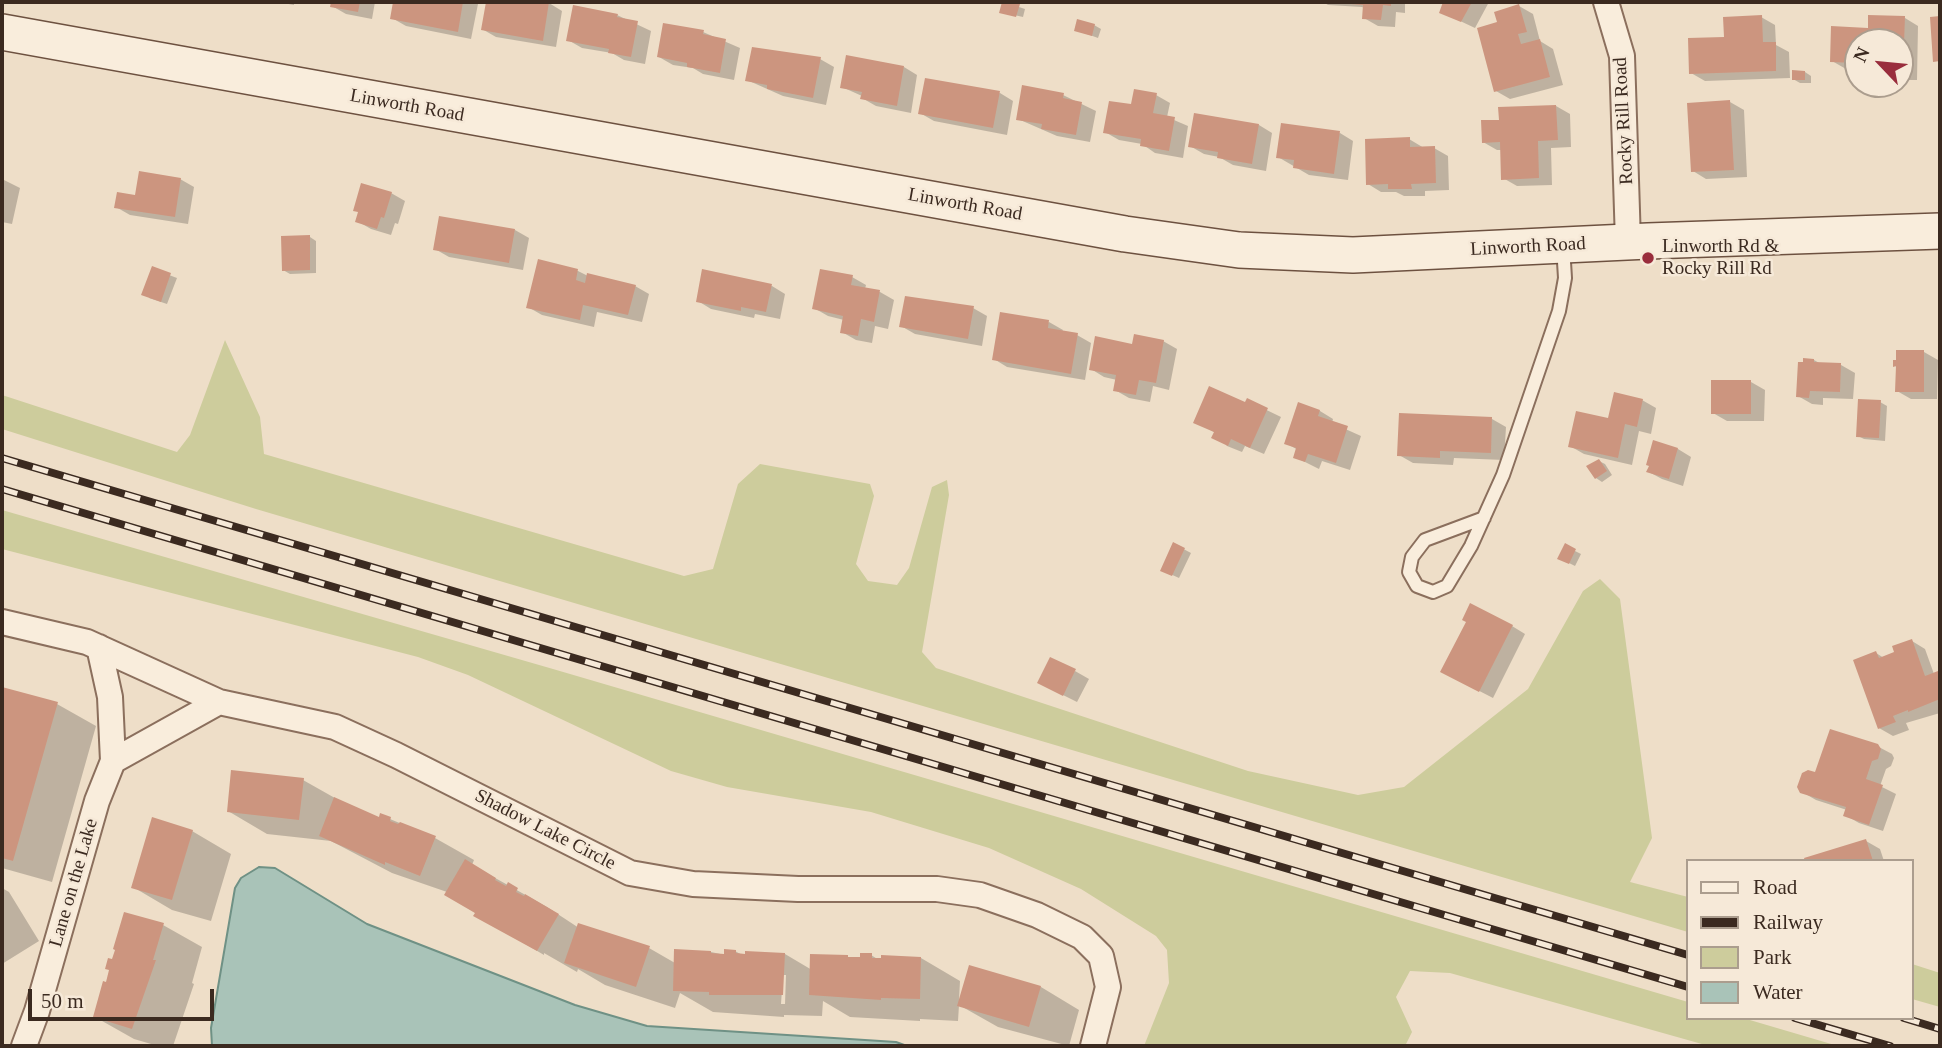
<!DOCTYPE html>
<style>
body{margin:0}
#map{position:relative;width:1942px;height:1048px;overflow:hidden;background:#eedec8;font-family:Georgia,serif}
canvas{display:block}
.frame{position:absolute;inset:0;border:4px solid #3b2a20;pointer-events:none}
.legend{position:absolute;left:1686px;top:859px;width:228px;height:161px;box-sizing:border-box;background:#f6e9d8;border:2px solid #ab9d8e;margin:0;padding:9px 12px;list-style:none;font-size:21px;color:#3b2a20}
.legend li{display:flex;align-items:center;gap:14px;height:35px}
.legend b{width:35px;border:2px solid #ab9d8e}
.north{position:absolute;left:1844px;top:28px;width:70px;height:70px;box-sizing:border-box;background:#f6e9d8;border:2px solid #ab9d8e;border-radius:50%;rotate:296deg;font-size:19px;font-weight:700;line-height:28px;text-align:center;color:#3b2a20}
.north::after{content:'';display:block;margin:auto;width:24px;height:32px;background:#992d3c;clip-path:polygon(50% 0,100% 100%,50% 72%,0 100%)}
.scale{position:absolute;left:28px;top:989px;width:186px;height:32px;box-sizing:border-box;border:4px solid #3b2a20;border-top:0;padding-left:9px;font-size:21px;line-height:24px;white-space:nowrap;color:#3b2a20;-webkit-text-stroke:5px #f6e9d8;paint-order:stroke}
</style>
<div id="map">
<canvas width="1942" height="1048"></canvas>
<div class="frame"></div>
<ul class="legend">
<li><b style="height:9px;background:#f9eddc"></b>Road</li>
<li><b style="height:9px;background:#3b2a20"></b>Railway</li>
<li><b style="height:19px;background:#cdcc9c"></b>Park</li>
<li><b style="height:19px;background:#a9c3b8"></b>Water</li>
</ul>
<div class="north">N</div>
<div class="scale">50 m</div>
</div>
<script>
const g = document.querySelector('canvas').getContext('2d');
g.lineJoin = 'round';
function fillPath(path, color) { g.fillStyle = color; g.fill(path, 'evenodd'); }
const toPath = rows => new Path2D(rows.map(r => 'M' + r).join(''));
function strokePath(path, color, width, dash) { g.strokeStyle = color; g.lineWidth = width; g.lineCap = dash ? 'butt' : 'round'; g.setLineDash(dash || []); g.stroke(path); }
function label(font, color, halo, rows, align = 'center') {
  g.font = font + ' Georgia,serif'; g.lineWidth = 5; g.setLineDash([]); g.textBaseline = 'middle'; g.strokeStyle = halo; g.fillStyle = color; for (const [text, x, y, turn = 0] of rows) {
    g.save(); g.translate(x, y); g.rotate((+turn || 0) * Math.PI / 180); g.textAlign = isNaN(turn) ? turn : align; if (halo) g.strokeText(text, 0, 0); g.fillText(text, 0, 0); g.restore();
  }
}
const green = toPath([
 [225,340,260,417,264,454,684,576,713,569,738,484,760,464,870,484,874,496,856,564,868,581,897,585,909,568,932,487,947,480,949,495,922,652,936,668,1248,771,1358,795,1404,787,1528,689,1583,591,1600,579,1620,599,1652,838,1630,882,1688,897,1688,932,256,509,2,429,2,395,177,452,190,435],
 [2,510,553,669,1688,1002,1688,1018,1743,1018,1838,1046,1709,1046,1450,973,1410,971,1396,997,1412,1032,1405,1046,1144,1046,1169,983,1167,950,1156,936,1081,889,989,848,871,812,727,787,671,771,468,675,418,657,2,549],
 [1912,964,1940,973,1940,1007,1912,999]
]);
const water = toPath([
 [259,867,275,868,367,924,575,1005,647,1026,896,1042,907,1046,212,1046,211,1028,235,888,241,878,259,867]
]);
const shadow = toPath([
 [277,2,294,2,294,5],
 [333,2,375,2,372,19,346,14,332,6],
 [395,2,474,2,478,4,471,39,406,26,392,18],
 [488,2,539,2,549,3,562,11,556,47,496,37,482,29],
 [1004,2,1025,9,1023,17,1001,12],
 [1323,2,1405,2,1405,13,1396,12,1395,27,1378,26,1364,18,1364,8,1362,7,1328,5],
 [1445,2,1489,2,1475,28,1441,12],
 [1519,6,1533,14,1540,41,1553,49,1563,85,1510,99,1496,91,1499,24],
 [617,15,651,31,645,64,624,60,612,53,582,48,568,40],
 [1761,17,1775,25,1776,45,1789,52,1790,78,1705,81,1691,73,1725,38],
 [1905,18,1918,26,1917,80,1900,80,1900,42,1858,42,1858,70,1846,69,1832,61,1869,30],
 [1094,25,1101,29,1098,38,1076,30],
 [703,32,740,48,734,80,703,74,693,68,673,65,659,57],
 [820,59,834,67,826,105,783,96,747,80],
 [904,67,917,75,911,113,876,106,862,98,862,96,842,87],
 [1805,72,1811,76,1811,83,1800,83,1793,79],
 [1000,93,1013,101,1007,135,934,121,920,113],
 [1063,95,1096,111,1090,142,1057,136,1018,119],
 [1156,95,1170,103,1167,117,1188,126,1183,158,1155,153,1142,144,1119,140,1105,132,1133,107],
 [1730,102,1744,110,1747,177,1706,179,1693,171],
 [1556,106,1570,114,1571,147,1551,148,1552,185,1517,186,1503,178,1502,150,1497,150,1483,142,1501,121],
 [1259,125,1272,133,1266,171,1233,165,1219,157,1204,154,1190,146],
 [1340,133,1353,141,1348,180,1309,175,1278,157],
 [1409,139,1424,148,1434,148,1448,156,1449,190,1425,191,1425,196,1404,196,1396,192,1381,192,1368,184],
 [2,179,20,188,12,224,2,222],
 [180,179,194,187,188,224,130,215,116,207],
 [391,193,405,201,398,224,395,223,391,235,371,229,357,221],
 [515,230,529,238,523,270,449,257,435,249],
 [310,237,316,241,316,273,290,274,283,270],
 [539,261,578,271,588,276,635,286,649,294,642,322,597,312,594,327,542,315,528,307],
 [153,269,177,278,167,304,149,298],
 [852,277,866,285,865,289,880,292,894,300,888,329,875,326,872,343,856,340,842,332,844,320,828,316,814,308],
 [772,286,785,294,780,319,755,314,754,318,711,309,698,301],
 [973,308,987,316,982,346,915,334,901,326],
 [1049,322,1063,330,1062,332,1077,335,1091,343,1085,380,1007,367,994,359],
 [1163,341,1177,349,1169,390,1153,386,1150,402,1129,398,1115,390,1117,380,1104,377,1091,369,1133,346],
 [1898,352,1924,352,1938,360,1937,399,1911,399,1897,391,1898,367,1894,366,1898,362],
 [1814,360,1821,364,1841,365,1855,373,1853,399,1823,398,1823,405,1812,404,1798,396],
 [1751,382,1765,390,1764,421,1727,421,1713,413],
 [1642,400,1656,408,1651,434,1639,431,1632,465,1584,454,1570,446],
 [1248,401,1281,417,1264,454,1245,446,1242,452,1227,446,1216,433,1195,422,1246,404],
 [1880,402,1887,406,1885,441,1864,439,1858,436],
 [1299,404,1320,411,1333,419,1332,423,1361,436,1350,470,1322,461,1319,469,1295,457,1298,450,1286,443],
 [1492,419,1506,427,1504,460,1454,458,1453,465,1413,463,1399,455],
 [1655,442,1678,449,1691,457,1683,486,1662,479,1649,472],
 [1599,461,1605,464,1612,475,1602,482,1596,478],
 [1174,544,1191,553,1179,578,1168,573],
 [1565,546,1581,554,1575,566,1559,558],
 [1512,626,1525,634,1493,698,1456,679],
 [1912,641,1925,649,1934,674,1940,675,1940,713,1906,723,1909,730,1893,736,1879,728,1876,653,1884,658,1896,653],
 [1075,671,1089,679,1077,702,1053,690],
 [2,689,57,704,96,726,52,882,2,868],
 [1877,746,1892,754,1894,758,1891,766,1886,769,1880,786,1896,794,1883,831,1859,823,1845,815,1847,810,1816,800,1802,792,1817,775],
 [303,780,342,802,380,820,390,819,435,838,474,860,472,865,547,907,579,928,649,948,675,963,711,952,725,955,735,951,742,955,785,954,812,970,847,957,852,959,871,955,879,960,883,957,921,958,960,981,959,1000,1041,987,1079,1010,1069,1046,998,1027,959,1005,958,1021,920,1019,920,1021,850,1017,823,1001,822,1016,784,1015,784,1017,713,1012,680,993,675,1008,605,985,578,969,577,972,544,953,544,955,505,932,446,894,447,892,392,873,331,841,267,834,228,811],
 [783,975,786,975,785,1004,781,1004],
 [192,831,231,854,211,921,172,910,133,887],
 [1866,841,1880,849,1884,861,1807,861],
 [2,888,9,892,39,941,2,964],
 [125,914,163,925,202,947,192,983,194,984,173,1046,158,1046,134,1039,95,1017,107,985]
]);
const building = toPath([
 [331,2,360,2,358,12,330,7],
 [393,2,463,2,458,32,390,19],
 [486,2,549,2,543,41,481,30],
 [1002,2,1020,4,1016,17,999,13],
 [1351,2,1391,2,1391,6,1383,5,1381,20,1362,19,1363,5,1351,4],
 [1443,2,1472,2,1461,22,1439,13],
 [1519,4,1527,32,1518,34,1521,44,1540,39,1550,77,1494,92,1477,28,1497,22,1494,12],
 [573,5,618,14,617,17,638,21,631,57,608,53,609,49,566,41],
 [1762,15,1763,42,1776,42,1776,71,1689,74,1688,38,1724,37,1723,17],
 [1868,15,1905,16,1903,74,1900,73,1900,42,1858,42,1858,63,1830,62,1831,26,1868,28],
 [1940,16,1940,61,1933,62,1930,17],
 [1077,19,1095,24,1092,36,1074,31],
 [663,23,704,30,703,34,726,39,720,73,687,67,687,63,657,57],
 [752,47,821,57,813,98,767,89,767,85,745,81],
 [846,55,904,66,897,106,860,99,862,92,840,88],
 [1792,70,1805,71,1805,80,1792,80],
 [925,78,1000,91,993,128,918,114],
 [1022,85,1064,93,1063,98,1082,102,1076,135,1041,129,1042,124,1016,120],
 [1134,89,1157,93,1153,113,1175,117,1169,151,1140,146,1141,139,1103,133,1109,101,1131,104],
 [1730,100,1734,170,1691,172,1687,103],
 [1556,105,1558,140,1538,141,1539,178,1501,180,1500,142,1482,143,1481,120,1499,120,1498,107],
 [1194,113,1259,124,1252,164,1217,158,1218,152,1188,147],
 [1281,123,1340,131,1334,174,1293,168,1294,160,1276,158],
 [1410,137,1410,147,1435,146,1436,183,1411,184,1412,189,1388,189,1388,184,1366,185,1365,139],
 [139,171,181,178,175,217,114,208,117,192,135,195],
 [361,183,392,192,384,218,381,217,377,229,355,222,358,212,353,211],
 [439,216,515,229,509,263,433,250],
 [310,235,310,270,282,271,281,236],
 [538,259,578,269,576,280,585,283,587,273,636,285,628,315,583,305,580,320,526,308],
 [152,266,171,273,161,302,141,295],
 [702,269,772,284,766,312,741,307,741,311,696,302],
 [820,269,853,275,851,285,880,290,874,322,861,319,858,336,840,333,843,316,812,309],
 [905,296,974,306,968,339,899,327],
 [1000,312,1049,320,1048,328,1078,333,1071,374,992,360],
 [1134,334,1164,340,1156,383,1139,380,1136,395,1113,391,1116,375,1089,370,1095,336,1132,344],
 [1896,350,1924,350,1924,392,1895,392,1896,366,1893,367,1893,360,1896,360],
 [1803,358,1814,359,1814,362,1841,363,1840,392,1810,391,1809,398,1796,397,1798,362,1803,362],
 [1711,380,1751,380,1751,414,1711,414],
 [1209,386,1245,402,1247,398,1268,408,1250,448,1231,439,1228,446,1211,438,1214,432,1193,423],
 [1614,392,1643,399,1637,427,1625,424,1618,458,1568,447,1576,411,1608,418],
 [1858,399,1881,400,1879,438,1856,437],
 [1298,402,1320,410,1318,416,1348,426,1336,463,1308,454,1305,462,1293,458,1296,448,1284,444],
 [1399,413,1492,417,1491,453,1440,451,1440,458,1397,456],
 [1653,440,1678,448,1669,479,1646,472,1649,466,1646,465],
 [1599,459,1607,471,1595,479,1586,466],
 [1173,542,1185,548,1172,576,1160,571],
 [1565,543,1576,549,1569,564,1557,559],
 [1470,603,1513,625,1479,692,1440,672,1466,622,1462,620],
 [1912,639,1925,676,1938,671,1940,678,1940,699,1908,712,1908,710,1893,716,1896,722,1878,729,1853,660,1876,651,1879,658,1894,652,1892,646],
 [1050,657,1076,669,1063,696,1037,683],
 [2,687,58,702,13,861,2,858],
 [1830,729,1878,744,1881,749,1878,759,1872,761,1866,779,1883,785,1869,825,1843,816,1846,807,1800,793,1797,787,1802,773,1808,770,1815,772],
 [231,770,304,778,299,820,227,812],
 [334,797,379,817,380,813,391,817,390,821,398,824,400,822,436,836,420,876,385,862,385,865,319,836],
 [152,817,193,830,172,900,131,888],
 [1866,839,1873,861,1805,861,1804,858],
 [465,859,496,878,495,880,506,886,508,882,518,888,516,892,524,896,525,894,559,914,537,951,473,916,475,913,444,895],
 [124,912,164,923,153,960,156,960,132,1029,93,1017,103,981,106,982,109,970,105,969,108,958,112,959,115,950,113,949],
 [578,923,650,946,636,987,564,963],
 [674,949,711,951,711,953,724,954,724,949,736,950,736,953,745,954,745,951,785,953,783,995,709,995,709,992,673,991],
 [860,953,872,953,872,958,881,958,881,955,921,957,920,999,881,998,881,1000,809,995,810,954,848,955,848,957,860,957],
 [969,965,1041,986,1029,1027,957,1006]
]);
const service = toPath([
 [1484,518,1425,540,1412,557,1409,572,1417,586,1433,592,1447,586,1471,546,1503,475,1559,311,1565,278,1563,246]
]);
const minor = toPath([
 [1606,2,1622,56,1628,242],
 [2,622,87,642,219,702,335,727,396,755,630,873,693,884,798,889,937,889,980,895,1037,915,1082,937,1101,956,1108,987,1093,1046],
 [113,761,219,702],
 [24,1046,37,1011,97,801,113,761,110,697,99,647]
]);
const secondary = toPath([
 [2,32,1125,234,1239,250,1353,255,1648,241,1940,231]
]);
const rail = toPath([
 [2,458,1688,955],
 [2,489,1688,987],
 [1795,1018,1890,1046],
 [1904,1018,1940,1029]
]);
const markers = [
 [1648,258,7,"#992d3c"]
];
const streetNames = [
 ["Linworth Road",407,106,10],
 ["Rocky Rill Road",1624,121,-93],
 ["Linworth Road",965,205,10],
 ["Linworth Road",1528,247,-3],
 ["Shadow Lake Circle",545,830,27],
 ["Lane on the Lake",74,883,-74]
];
const poiNames = [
 ["Linworth Rd &",1662,247],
 ["Rocky Rill Rd",1662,269]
];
fillPath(green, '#cdcc9c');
fillPath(water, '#a9c3b8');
strokePath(water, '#6f9185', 2);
fillPath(shadow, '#0003');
fillPath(building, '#cc957f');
strokePath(service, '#8b6f5d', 16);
strokePath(minor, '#8b6f5d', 28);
strokePath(secondary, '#6d5140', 38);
strokePath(service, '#f9eddc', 12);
strokePath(minor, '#f9eddc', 24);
strokePath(secondary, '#f9eddc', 35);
strokePath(rail, '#3b2a20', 8);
strokePath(rail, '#f6e9d8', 5, [16]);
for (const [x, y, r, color] of markers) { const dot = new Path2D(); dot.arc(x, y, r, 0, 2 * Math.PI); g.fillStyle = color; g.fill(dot); strokePath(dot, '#f6e9d8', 2.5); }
label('19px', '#3b2a20', '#f6e9d8', streetNames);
label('19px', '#3b2a20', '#f6e9d8', poiNames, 'left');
</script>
